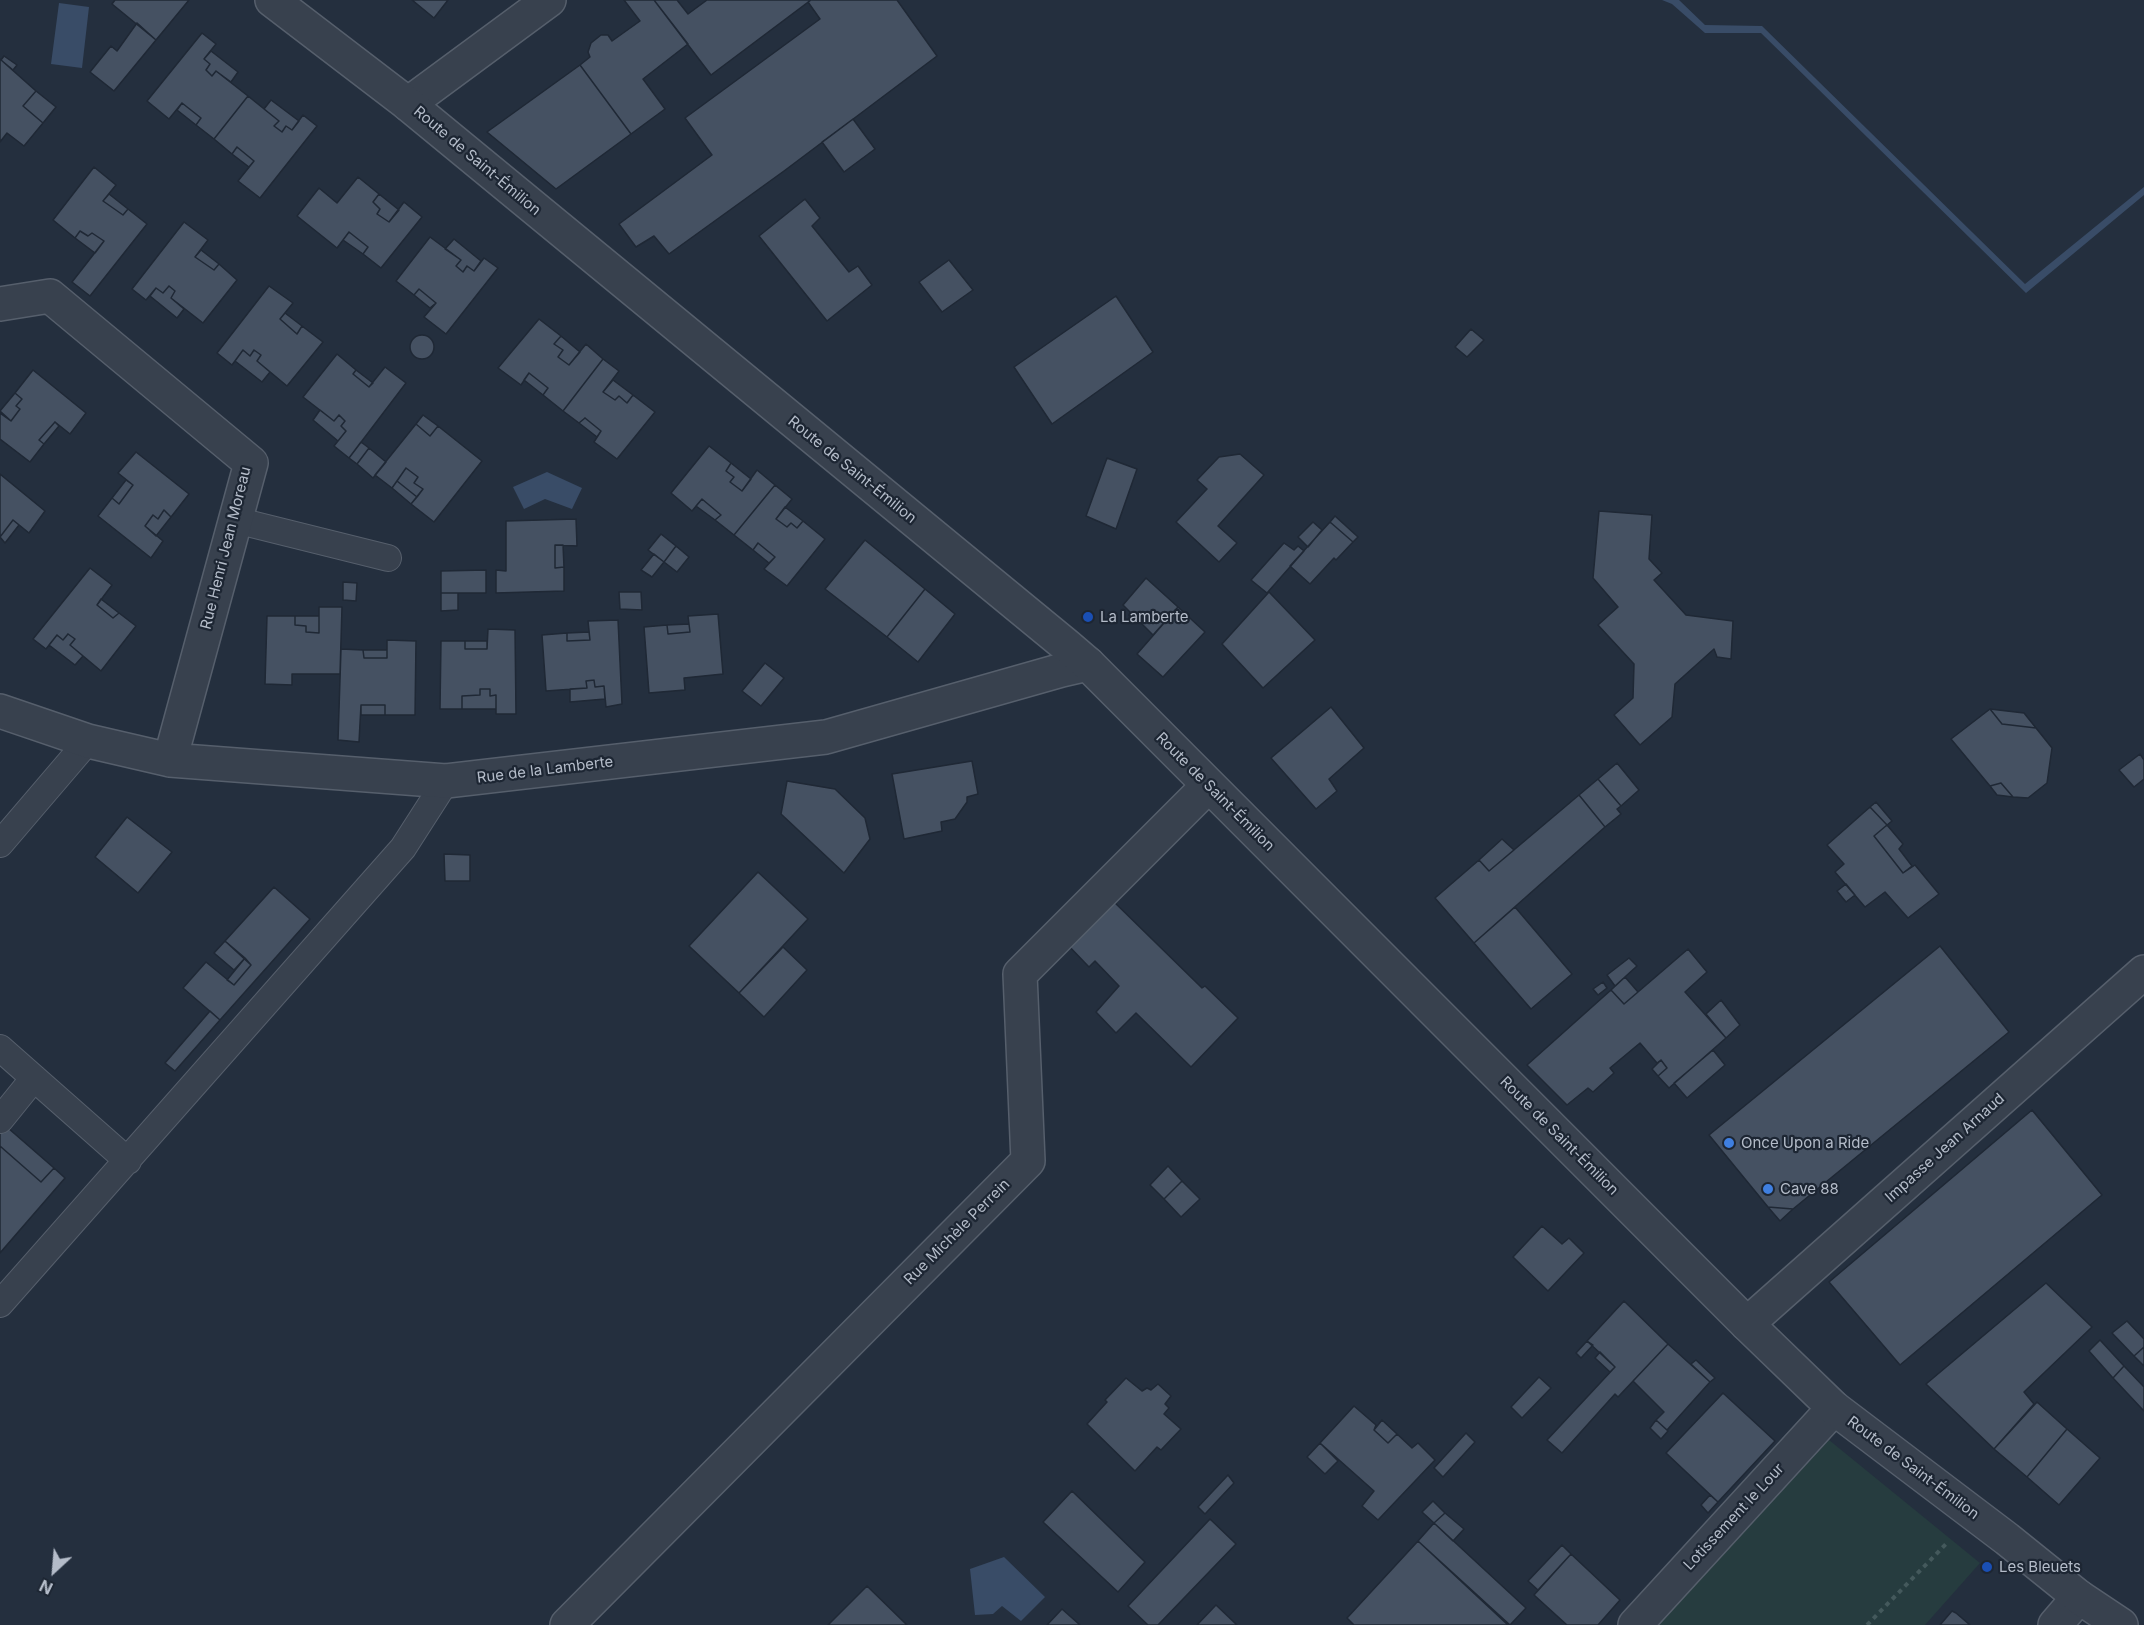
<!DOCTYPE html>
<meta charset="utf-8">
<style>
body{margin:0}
#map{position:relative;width:2144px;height:1625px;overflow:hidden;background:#242f3e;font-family:Inter,sans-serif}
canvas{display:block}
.north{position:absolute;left:24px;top:1541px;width:60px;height:60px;-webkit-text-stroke:4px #1d2633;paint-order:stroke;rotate:206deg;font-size:16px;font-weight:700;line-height:24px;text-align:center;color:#b4bcc9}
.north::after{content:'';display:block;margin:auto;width:21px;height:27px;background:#b4bcc9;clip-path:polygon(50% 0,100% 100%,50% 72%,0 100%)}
</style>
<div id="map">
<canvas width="2144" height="1625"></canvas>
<div class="north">N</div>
</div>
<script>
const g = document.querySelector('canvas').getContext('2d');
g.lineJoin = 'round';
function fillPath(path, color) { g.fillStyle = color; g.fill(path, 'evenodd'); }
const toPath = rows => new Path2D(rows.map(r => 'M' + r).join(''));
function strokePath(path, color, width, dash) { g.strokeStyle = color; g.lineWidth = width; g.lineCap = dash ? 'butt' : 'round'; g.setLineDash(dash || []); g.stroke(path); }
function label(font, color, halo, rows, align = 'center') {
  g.font = font + ' Inter,sans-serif'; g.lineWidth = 4.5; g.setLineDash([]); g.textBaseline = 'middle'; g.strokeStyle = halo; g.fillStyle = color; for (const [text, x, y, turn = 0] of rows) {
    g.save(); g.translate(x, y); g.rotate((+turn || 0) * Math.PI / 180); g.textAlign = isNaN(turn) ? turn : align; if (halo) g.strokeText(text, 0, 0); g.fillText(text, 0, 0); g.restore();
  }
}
const green = toPath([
 [1829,1440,1980,1563,1925,1625,1658,1625]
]);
const water = toPath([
 [1662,0,1679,0,1705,25,1762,26,2025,284,2144,187,2144,195,2026,293,1761,33,1705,33,1672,4],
 [59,3,89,7,82,68,51,64],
 [547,472,582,488,572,509,545,499,524,509,513,487],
 [1004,1557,1045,1597,1021,1621,1002,1606,993,1614,975,1615,970,1569]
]);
const building = toPath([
 [115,0,189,0,156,40,112,4,115,0],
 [412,0,448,0,434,18,412,0],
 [624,0,654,0,688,44,643,79,665,109,631,134,580,65,590,57,588,52,591,43,601,35,608,35,612,41,640,21,624,0],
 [654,0,677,0,688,14,707,0,811,0,711,75,654,0],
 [811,0,897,0,937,56,784,171,669,254,654,236,636,247,619,224,712,155,685,118,820,19,808,2,811,0],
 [137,23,156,40,114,91,90,72,111,46,117,51,137,23],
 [202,33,216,44,204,59,210,64,206,70,212,76,216,71,248,96,214,139,196,125,201,118,182,103,169,119,147,101,202,33],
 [211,51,238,72,231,82,216,71,212,76,206,70,210,64,204,59,211,51],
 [4,56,17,65,13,70,1,60,4,56],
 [0,59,36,91,23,106,43,123,24,146,7,133,0,142,0,59],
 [580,65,631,134,556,189,487,132,580,65],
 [36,91,56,107,43,123,23,106,36,91],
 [248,96,279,121,274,126,282,132,286,126,292,130,303,115,317,126,260,198,238,181,254,161,237,147,232,154,214,139,248,96],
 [271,100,299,121,292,130,286,126,282,132,274,126,279,121,264,109,271,100],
 [182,103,201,118,196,125,177,110,182,103],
 [853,119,875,149,844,172,822,142,853,119],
 [237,147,254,161,249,167,232,154,237,147],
 [94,167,116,185,103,201,123,215,128,209,147,224,90,296,72,282,104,241,92,233,88,236,80,231,75,238,53,220,94,167],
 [358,177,379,194,373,202,380,209,377,214,389,222,404,202,422,217,381,268,363,254,368,247,349,232,337,248,297,216,319,188,337,203,358,177],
 [109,194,128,209,123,215,103,201,109,194],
 [379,194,399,210,389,222,377,214,380,209,373,202,379,194],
 [805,199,820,218,812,226,849,272,858,266,872,285,827,321,759,236,805,199],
 [184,222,208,240,195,257,214,270,219,264,237,280,203,323,171,298,175,291,169,286,163,293,156,288,146,300,132,289,184,222],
 [80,231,88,236,92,233,104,241,95,253,75,238,80,231],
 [349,232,368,247,363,254,343,240,349,232],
 [430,237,461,260,456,266,463,272,467,266,474,271,484,258,498,268,446,334,424,317,436,303,419,289,414,295,396,281,430,237],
 [454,239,481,261,474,271,467,266,463,272,456,266,461,260,445,249,454,239],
 [201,250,219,264,214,270,195,257,201,250],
 [949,260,973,290,942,312,919,282,949,260],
 [169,286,175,291,171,298,184,309,177,318,150,296,156,288,163,293,169,286],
 [269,286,293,303,280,319,297,334,302,326,323,342,287,386,257,361,261,355,254,350,250,356,243,350,232,365,217,353,269,286],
 [419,289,436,303,430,308,414,295,419,289],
 [1116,296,1153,352,1052,424,1014,367,1116,296],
 [285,313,302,326,297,334,280,319,285,313],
 [539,319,561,336,554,344,563,350,558,357,569,365,586,344,603,359,563,411,543,395,548,388,529,373,521,385,498,368,539,319],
 [1471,329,1484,340,1467,357,1455,347,1471,329],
 '410 347a12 12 0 1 1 24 0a12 12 0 1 1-24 0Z',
 [561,336,580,352,569,365,558,357,563,350,554,344,561,336],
 [243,350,250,356,254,350,261,355,257,361,270,372,262,382,235,361,243,350],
 [337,354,356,370,353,374,369,387,385,367,406,383,349,458,334,446,346,431,341,426,345,421,339,415,334,421,303,397,337,354],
 [603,359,619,371,603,392,615,400,619,396,627,403,633,395,655,412,617,459,594,442,601,431,585,418,579,423,563,411,603,359],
 [33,370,86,413,70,434,55,422,39,440,44,444,30,462,0,439,0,413,11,421,20,409,16,406,22,399,15,393,33,370],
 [356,370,373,383,369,387,353,374,356,370],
 [529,373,548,388,543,395,524,380,529,373],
 [613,380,633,395,627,403,619,396,615,400,603,392,613,380],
 [15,393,22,399,16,406,20,409,11,421,0,411,15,393],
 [320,410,334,421,339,415,345,421,341,426,346,431,338,441,313,420,320,410],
 [423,415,438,426,430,436,416,424,423,415],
 [585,418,601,431,597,437,579,423,585,418],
 [55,422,59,426,44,444,39,440,55,422],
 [416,424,430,436,438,426,482,461,434,522,411,504,423,489,414,483,418,477,406,468,392,488,375,475,416,424],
 [361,442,369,448,357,464,349,458,361,442],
 [709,446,731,463,726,471,734,477,730,482,742,491,757,470,775,485,734,535,715,520,721,515,702,499,692,511,671,493,709,446],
 [369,448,386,462,373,478,357,464,369,448],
 [136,452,189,494,171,517,164,510,158,519,153,515,145,526,163,541,151,558,98,516,112,498,119,504,133,485,118,473,136,452],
 [1240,454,1264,475,1218,526,1237,543,1219,562,1176,522,1207,489,1197,480,1219,457,1240,454],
 [1107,458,1137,469,1116,529,1086,516,1107,458],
 [731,463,751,479,742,491,730,482,734,477,726,471,731,463],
 [406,468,418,477,414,483,423,489,417,497,397,481,406,468],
 [0,474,45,511,29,533,13,520,0,537,0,474],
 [126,480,133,485,119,504,112,498,126,480],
 [397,481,417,497,411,504,392,488,397,481],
 [775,485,792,499,776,519,787,527,791,523,797,528,803,521,825,539,787,586,764,569,775,557,758,543,753,550,734,535,775,485],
 [702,499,721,515,715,520,696,506,702,499],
 [785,507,803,521,797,528,791,523,787,527,776,519,785,507],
 [164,510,171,517,156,536,145,526,153,515,158,519,164,510],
 [1599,511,1652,515,1649,559,1662,573,1654,580,1686,615,1733,621,1731,659,1717,657,1714,649,1675,684,1672,717,1640,745,1614,715,1633,698,1634,664,1598,625,1618,607,1593,578,1599,511],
 [1335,516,1358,537,1353,542,1330,522,1335,516],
 [576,519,577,546,555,545,555,568,564,567,564,591,496,593,496,570,506,571,506,521,576,519],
 [13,520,19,525,5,543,0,537,13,520],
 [1313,522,1322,530,1308,547,1298,537,1313,522],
 [1330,522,1353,542,1336,560,1334,558,1310,584,1290,566,1330,522],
 [661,534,676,546,664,562,648,550,661,534],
 [865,540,925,589,887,637,825,589,865,540],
 [758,543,775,557,769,563,753,550,758,543],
 [1284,543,1294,550,1298,546,1304,551,1267,593,1251,580,1284,543],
 [555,545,563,545,564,567,555,568,555,545],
 [676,546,689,557,677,572,664,562,676,546],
 [654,554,664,562,652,577,641,570,654,554],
 [90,568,112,585,97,605,113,618,119,613,136,626,101,671,70,645,75,639,68,634,63,640,57,635,46,649,33,639,90,568],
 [486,570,486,593,441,593,441,571,486,570],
 [1146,578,1178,607,1153,635,1123,605,1146,578],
 [343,582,357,583,356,601,343,600,343,582],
 [925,589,955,614,918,662,887,637,925,589],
 [619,592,641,592,642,610,620,609,619,592],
 [1269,592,1315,640,1263,688,1222,644,1269,592],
 [441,593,458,593,458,610,441,611,441,593],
 [101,599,119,613,113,618,97,605,101,599],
 [319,607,342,607,340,674,292,674,292,685,265,684,267,616,295,616,295,625,306,626,306,632,319,633,319,607],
 [1178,607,1205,632,1163,677,1137,654,1178,607],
 [718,614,723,674,684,678,685,690,649,693,644,627,667,625,668,634,690,632,688,616,718,614],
 [295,616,319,616,319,633,306,632,306,626,295,625,295,616],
 [618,620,622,704,606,707,604,686,595,687,594,680,586,681,587,688,546,691,542,635,567,633,567,641,590,640,588,621,618,620],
 [689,624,690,632,668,634,667,625,689,624],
 [488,629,515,630,516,714,496,714,496,695,490,696,490,689,480,689,480,695,462,696,462,709,440,709,441,641,465,641,465,649,487,649,488,629],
 [589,632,590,640,567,641,567,633,589,632],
 [68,634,75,639,70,645,83,656,75,665,49,645,57,635,63,640,68,634],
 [387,640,416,641,415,715,385,715,385,705,361,705,359,742,338,740,341,649,363,650,364,658,387,658,387,640],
 [465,641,487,641,487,649,465,649,465,641],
 [363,650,387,650,387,658,364,658,363,650],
 [765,663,784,678,761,706,742,691,765,663],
 [594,680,595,687,604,686,605,699,570,702,570,689,587,688,586,681,594,680],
 [480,689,490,689,490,696,496,695,496,709,462,709,462,696,480,695,480,689],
 [361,705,385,705,385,715,361,715,361,705],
 [1331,707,1364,748,1329,779,1337,791,1316,809,1271,758,1331,707],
 [1990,709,2002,724,2036,728,2052,748,2047,783,2028,798,2013,797,2001,783,1990,786,1951,739,1990,709],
 [1990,709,2024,713,2036,728,2002,724,1990,709],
 [2140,754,2144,760,2144,779,2134,787,2119,770,2140,754],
 [972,761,978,794,967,797,967,802,955,819,941,822,942,831,904,839,892,774,972,761],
 [1617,763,1639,790,1621,806,1598,779,1617,763],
 [1598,779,1621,806,1617,809,1621,814,1605,827,1579,795,1598,779],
 [787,781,835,789,865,818,870,839,844,873,781,814,787,781],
 [2001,783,2013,797,1997,795,1990,786,2001,783],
 [1579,795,1605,827,1474,943,1435,898,1479,860,1489,871,1579,795],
 [1876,802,1892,821,1887,825,1870,807,1876,802],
 [1870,807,1887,825,1874,836,1903,873,1915,865,1939,894,1908,918,1885,892,1865,907,1835,872,1844,864,1827,845,1870,807],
 [127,817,172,852,138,893,95,857,127,817],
 [1887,825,1903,844,1899,849,1912,866,1903,873,1874,836,1887,825],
 [1502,839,1514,850,1489,871,1479,860,1502,839],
 [444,854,470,855,470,881,445,881,444,854],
 [758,872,808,919,739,993,689,946,758,872],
 [1846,884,1855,895,1846,902,1837,891,1846,884],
 [274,887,310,919,220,1020,183,988,206,962,234,985,251,965,225,941,274,887],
 [1110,898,1202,988,1205,986,1238,1018,1191,1067,1136,1013,1116,1033,1096,1012,1119,986,1095,961,1089,967,1066,943,1110,898],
 [1515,907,1572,974,1531,1009,1474,943,1515,907],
 [225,941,245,958,234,970,214,953,225,941],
 [1940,946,2009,1032,1793,1209,1768,1207,1709,1135,1940,946],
 [783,947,807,970,764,1017,739,993,783,947],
 [1688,949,1707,972,1685,992,1726,1038,1669,1088,1658,1076,1667,1068,1661,1060,1657,1063,1640,1043,1610,1068,1614,1073,1593,1092,1588,1088,1567,1105,1527,1065,1611,990,1624,1004,1688,949],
 [245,958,251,965,234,985,227,980,245,958],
 [1629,958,1637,966,1615,986,1607,975,1629,958],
 [1625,977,1638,992,1624,1004,1611,990,1625,977],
 [1603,982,1607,988,1598,995,1593,989,1603,982],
 [1721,1000,1740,1025,1726,1038,1706,1014,1721,1000],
 [210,1011,220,1020,175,1071,165,1063,210,1011],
 [1713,1050,1725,1065,1687,1098,1674,1083,1713,1050],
 [1661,1060,1667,1068,1658,1076,1652,1069,1661,1060],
 [2032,1110,2102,1195,1900,1365,1829,1282,2032,1110],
 [0,1121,54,1168,41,1182,0,1146,0,1121],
 [0,1146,41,1182,54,1168,65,1178,0,1253,0,1146],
 [1168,1166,1182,1181,1164,1199,1150,1185,1168,1166],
 [1182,1181,1200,1199,1181,1217,1164,1199,1182,1181],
 [1768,1207,1793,1209,1780,1221,1768,1207],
 [1542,1226,1562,1244,1569,1238,1584,1253,1548,1291,1513,1257,1542,1226],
 [2046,1283,2092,1327,2024,1392,2034,1404,1994,1449,1926,1384,2046,1283],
 [1624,1301,1668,1344,1618,1397,1615,1394,1562,1453,1547,1440,1615,1367,1587,1341,1624,1301],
 [2127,1321,2144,1339,2144,1347,2134,1356,2112,1333,2127,1321],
 [2100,1340,2124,1366,2113,1378,2089,1351,2100,1340],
 [1587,1341,1593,1345,1581,1358,1576,1353,1587,1341],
 [1668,1344,1710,1382,1667,1430,1656,1420,1664,1412,1633,1381,1668,1344],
 [2144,1347,2144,1366,2134,1356,2144,1347],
 [1600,1352,1615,1367,1610,1372,1595,1358,1600,1352],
 [1696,1360,1715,1378,1710,1382,1691,1364,1696,1360],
 [2124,1366,2144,1387,2144,1411,2113,1378,2124,1366],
 [1539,1377,1551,1388,1522,1418,1511,1407,1539,1377],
 [1126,1378,1142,1391,1147,1388,1151,1390,1158,1384,1171,1396,1165,1404,1169,1408,1164,1414,1181,1429,1161,1450,1157,1447,1135,1471,1087,1424,1107,1402,1105,1400,1126,1378],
 [1723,1393,1775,1441,1718,1502,1666,1453,1723,1393],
 [2037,1402,2067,1429,2027,1477,1994,1449,2037,1402],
 [1354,1406,1376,1425,1374,1430,1388,1443,1397,1434,1412,1448,1418,1443,1435,1460,1378,1520,1362,1506,1374,1491,1320,1443,1354,1406],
 [1382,1420,1397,1434,1388,1443,1374,1430,1382,1420],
 [1656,1420,1668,1431,1661,1439,1650,1428,1656,1420],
 [2067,1429,2100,1458,2059,1505,2027,1477,2067,1429],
 [1466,1433,1475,1442,1443,1477,1434,1468,1466,1433],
 [1320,1443,1338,1461,1325,1474,1307,1457,1320,1443],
 [1228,1475,1234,1483,1205,1514,1198,1507,1228,1475],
 [1072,1491,1145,1562,1118,1592,1043,1522,1072,1491],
 [1710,1495,1718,1502,1708,1513,1701,1505,1710,1495],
 [1433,1501,1445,1513,1434,1523,1422,1512,1433,1501],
 [1445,1513,1464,1529,1453,1541,1434,1523,1445,1513],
 [1210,1519,1236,1544,1158,1625,1148,1625,1128,1606,1210,1519],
 [1434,1523,1526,1608,1510,1625,1418,1541,1434,1523],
 [1418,1541,1479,1598,1508,1625,1354,1625,1347,1618,1418,1541],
 [1562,1545,1571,1554,1538,1590,1528,1581,1562,1545],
 [1571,1554,1620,1600,1598,1625,1567,1625,1534,1595,1571,1554],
 [867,1586,907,1625,828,1625,867,1586],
 [1216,1605,1237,1625,1197,1625,1216,1605],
 [1062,1609,1080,1625,1047,1625,1062,1609],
 [1952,1611,1956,1613,1970,1625,1940,1625,1952,1611]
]);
const path = toPath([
 [1867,1625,1947,1543]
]);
const service = toPath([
 [235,520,388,558],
 [0,844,88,741],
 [0,1048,128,1161],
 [0,1120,34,1078],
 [0,1304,403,848,446,781]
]);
const minor = toPath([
 [408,104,549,0],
 [0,304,50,296,251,463,170,760],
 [0,711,88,741,170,760,446,781,826,737,1062,670,1088,664],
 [1747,1324,2144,972],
 [567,1625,1028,1161,1020,974,1208,786],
 [1635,1625,1834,1408],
 [2055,1625,2079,1597]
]);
const tertiary = toPath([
 [272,0,408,104,1067,646,1088,664,1747,1324,1834,1408,2007,1539,2079,1597,2121,1625]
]);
const markers = [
 [1088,617,6,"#1a4fb4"],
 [1729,1143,6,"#3f7fe0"],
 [1768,1189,6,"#3f7fe0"],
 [1987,1567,6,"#1a4fb4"]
];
const streetNames = [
 ["Route de Saint-Émilion",477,161,40],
 ["Route de Saint-Émilion",852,470,39],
 ["Rue Henri Jean Moreau",226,548,-76],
 ["Rue de la Lamberte",545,770,-7],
 ["Route de Saint-Émilion",1215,792,45],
 ["Route de Saint-Émilion",1559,1136,45],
 ["Impasse Jean Arnaud",1945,1148,-42],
 ["Rue Michèle Perrein",957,1232,-45],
 ["Route de Saint-Émilion",1913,1468,37],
 ["Lotissement le Lour",1734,1517,-47]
];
const poiNames = [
 ["La Lamberte",1100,617],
 ["Once Upon a Ride",1741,1143],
 ["Cave 88",1780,1189],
 ["Les Bleuets",1999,1567]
];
fillPath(green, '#263c3f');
fillPath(water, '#394c67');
fillPath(building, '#455162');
strokePath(building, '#1f2835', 1.5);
strokePath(service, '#565f6c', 28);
strokePath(minor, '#565f6c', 36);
strokePath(tertiary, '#565f6c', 36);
strokePath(path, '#44595c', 4, [4.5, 4.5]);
strokePath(service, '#38414e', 26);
strokePath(minor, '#38414e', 33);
strokePath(tertiary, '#38414e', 33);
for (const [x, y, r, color] of markers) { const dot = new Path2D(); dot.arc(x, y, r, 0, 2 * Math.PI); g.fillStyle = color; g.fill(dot); strokePath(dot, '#1d2633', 2); }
label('15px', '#b4bcc9', '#1d2633', streetNames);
label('15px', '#b4bcc9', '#1d2633', poiNames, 'left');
</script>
